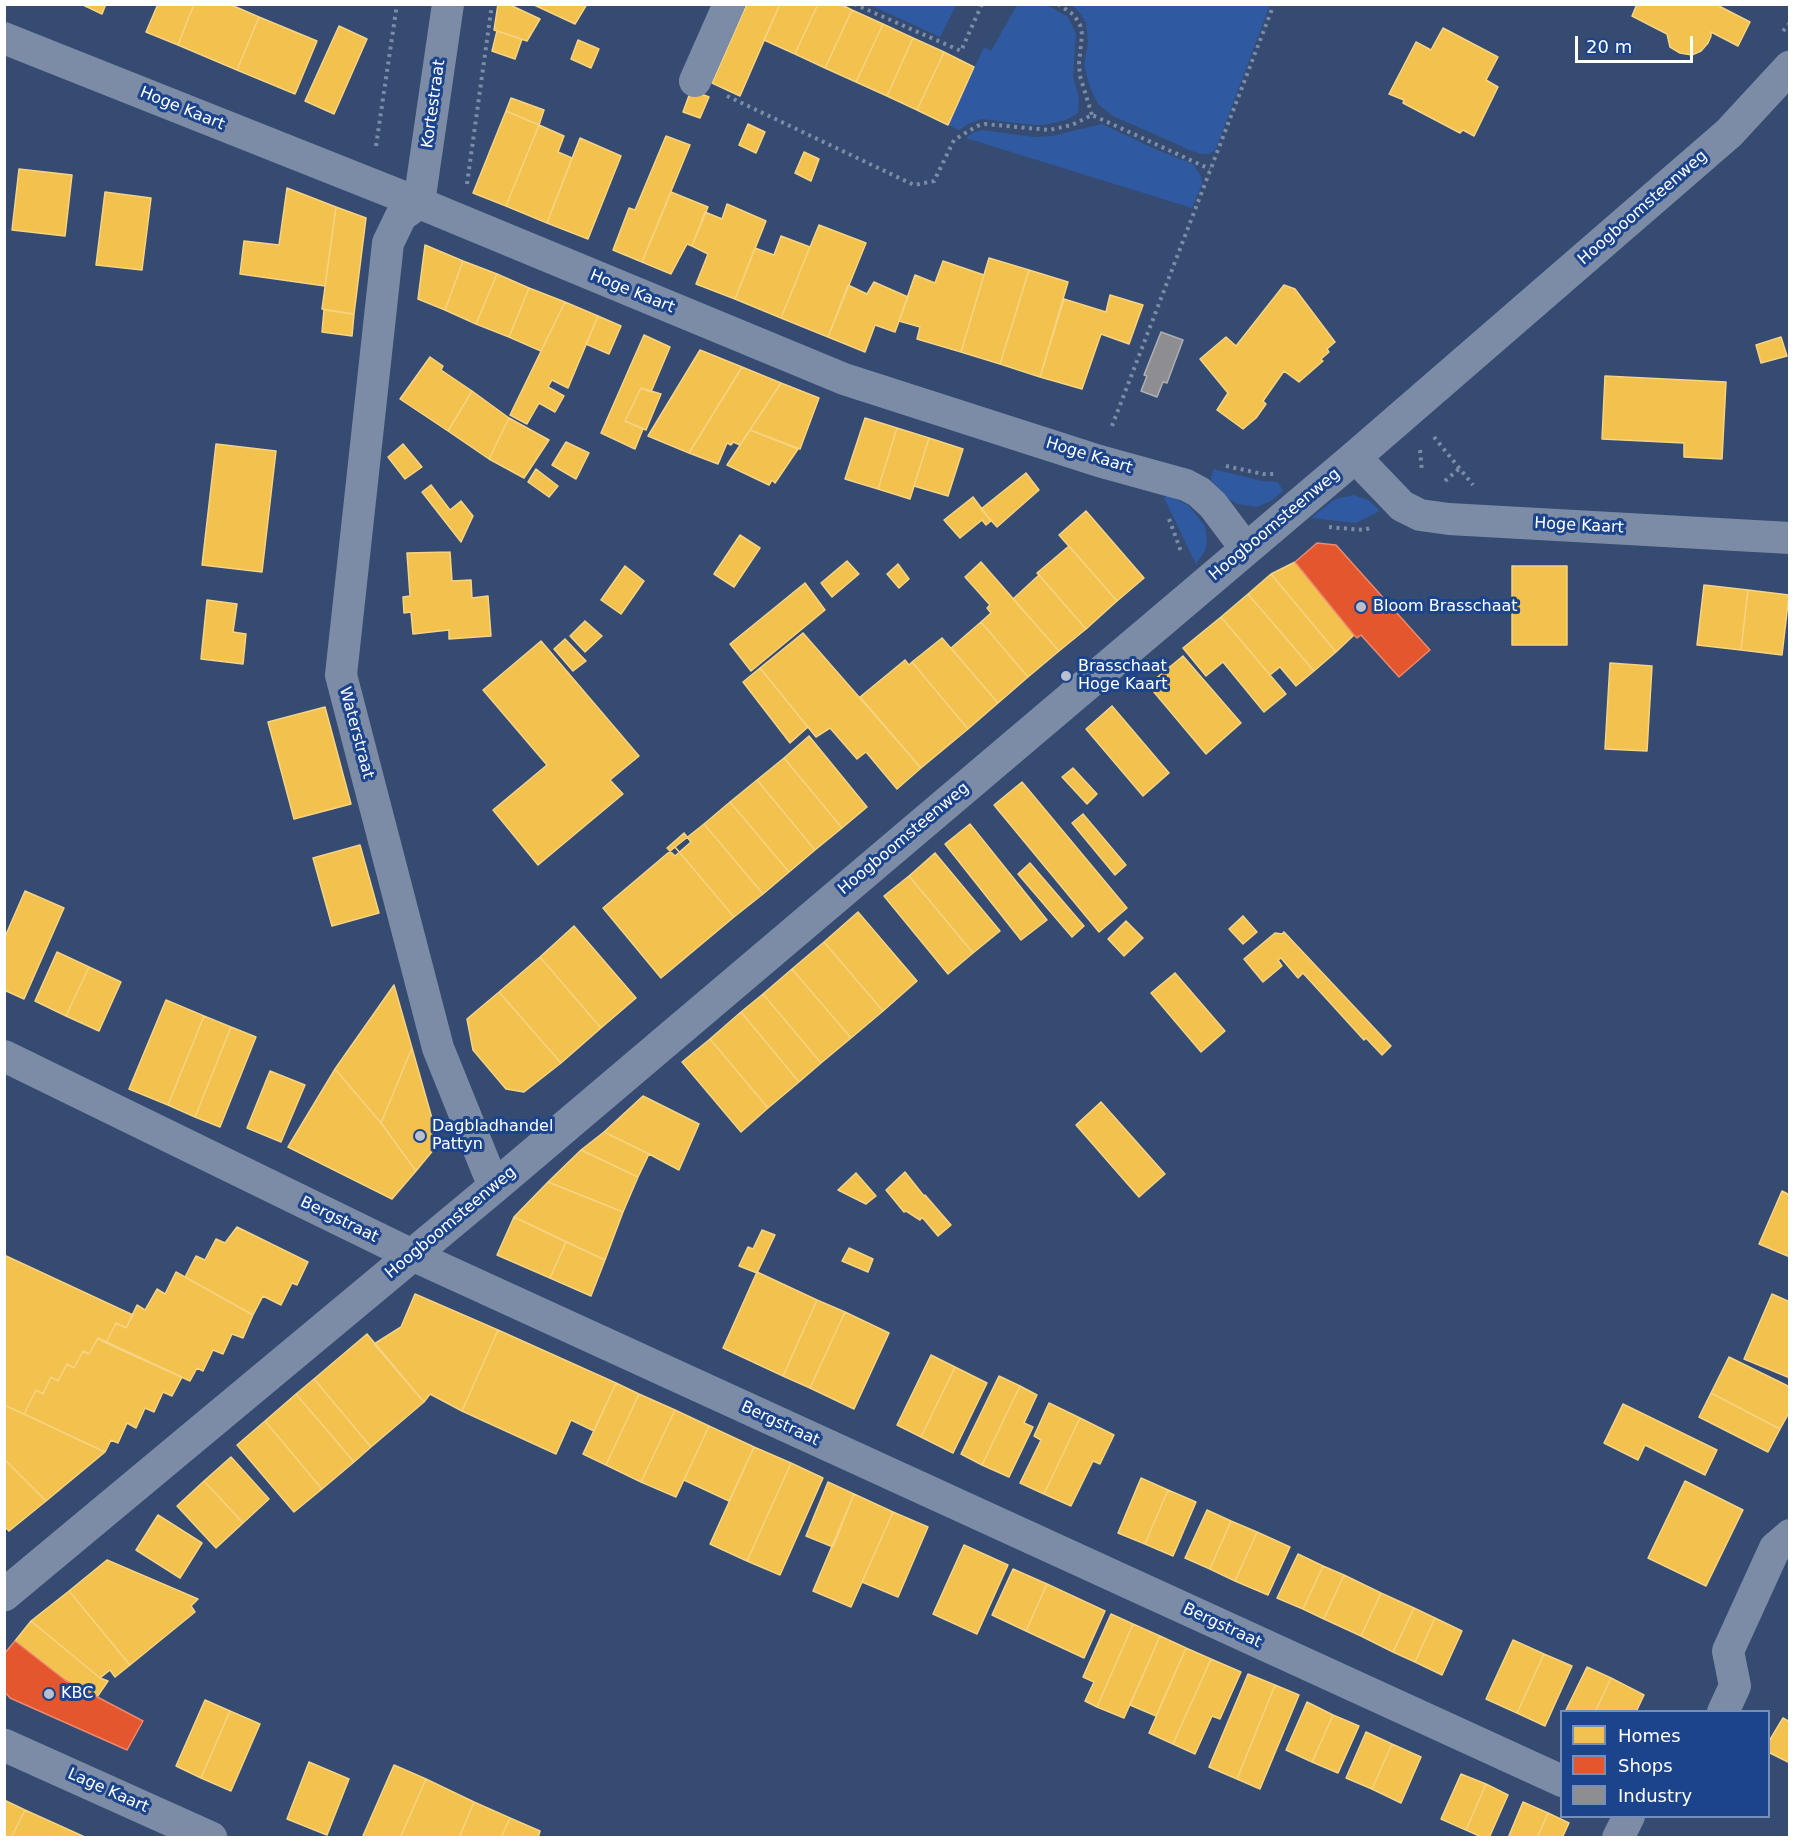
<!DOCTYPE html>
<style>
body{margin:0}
#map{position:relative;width:1794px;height:1842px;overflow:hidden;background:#354b72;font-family:"DejaVu Sans",sans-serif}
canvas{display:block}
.frame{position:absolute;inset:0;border:6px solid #fff;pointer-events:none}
.legend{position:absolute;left:1560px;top:1710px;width:210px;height:108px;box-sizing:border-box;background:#1b448c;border:2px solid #768fba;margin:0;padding:8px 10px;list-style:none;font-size:18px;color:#fff}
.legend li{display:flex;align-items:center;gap:12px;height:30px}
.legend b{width:30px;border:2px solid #768fba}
.scale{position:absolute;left:1575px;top:36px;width:118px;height:27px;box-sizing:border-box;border:3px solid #fff;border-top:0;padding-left:8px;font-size:18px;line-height:21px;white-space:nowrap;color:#fff;-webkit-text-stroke:4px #1b448c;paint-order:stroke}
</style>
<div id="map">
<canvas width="1794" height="1842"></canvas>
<div class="frame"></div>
<ul class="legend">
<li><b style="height:16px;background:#f2c14e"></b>Homes</li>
<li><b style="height:16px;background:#e4572e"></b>Shops</li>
<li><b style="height:16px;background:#8d8d92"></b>Industry</li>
</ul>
<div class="scale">20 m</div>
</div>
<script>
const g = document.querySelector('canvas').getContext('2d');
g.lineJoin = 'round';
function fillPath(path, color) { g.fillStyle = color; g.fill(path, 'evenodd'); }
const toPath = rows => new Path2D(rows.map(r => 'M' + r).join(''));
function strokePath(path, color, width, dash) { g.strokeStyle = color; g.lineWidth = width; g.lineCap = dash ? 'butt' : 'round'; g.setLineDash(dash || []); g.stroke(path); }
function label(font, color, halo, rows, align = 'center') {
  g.font = font + ' "DejaVu Sans",sans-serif'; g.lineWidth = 6; g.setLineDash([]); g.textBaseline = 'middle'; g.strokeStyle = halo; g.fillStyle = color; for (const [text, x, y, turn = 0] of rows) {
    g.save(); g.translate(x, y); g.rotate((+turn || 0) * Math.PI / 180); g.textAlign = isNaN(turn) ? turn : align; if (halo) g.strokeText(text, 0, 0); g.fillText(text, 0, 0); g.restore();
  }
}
const green = toPath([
 [870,5,956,5,940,37],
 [1017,5,1047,5,1068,17,1076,34,1073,76,1079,99,1078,113,1066,120,1045,125,1033,125,982,119,968,124,959,130,948,125,984,47,991,51],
 [1072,5,1270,5,1215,151,1208,154,1202,154,1192,151,1113,116,1098,104,1090,87,1084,65,1088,43,1086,23,1080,13],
 [1102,124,1157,150,1193,164,1201,176,1202,184,1192,208,966,138,972,133,982,130,1034,137,1052,136],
 [1213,469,1262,481,1278,482,1283,491,1271,501,1257,507,1237,504,1228,498,1211,480],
 [1168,495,1189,506,1205,526,1207,542,1205,551,1196,564,1164,498],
 [1354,495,1370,501,1380,511,1356,523,1311,518,1335,499]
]);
const homes = toPath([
 [81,4,106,4,102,14,81,4],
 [158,4,194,4,178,45,146,32,158,4],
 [194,4,229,4,259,17,237,70,178,45,194,4],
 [498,4,508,4,540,19,527,41,494,30,498,4],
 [532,4,587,4,575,24,532,4],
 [747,4,780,4,740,96,712,83,747,4],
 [780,4,818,4,795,54,764,40,780,4],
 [818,4,840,4,852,10,825,68,795,54,818,4],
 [1637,4,1715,4,1750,22,1738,46,1711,32,1711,36,1708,43,1701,51,1692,55,1680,53,1670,47,1667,34,1632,16,1637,4],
 [852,10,883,24,856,82,825,68,852,10],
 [259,17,317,41,295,94,237,70,259,17],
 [883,24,913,38,887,96,856,82,883,24],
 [339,26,367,39,334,114,305,101,339,26],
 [1443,28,1498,57,1486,80,1498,87,1474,136,1463,130,1460,133,1403,103,1404,100,1389,94,1416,42,1431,50,1443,28],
 [497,31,522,39,515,59,492,51,497,31],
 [913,38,944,52,917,110,887,96,913,38],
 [578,40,599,49,591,68,571,59,578,40],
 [944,52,974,67,948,125,917,110,944,52],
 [691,90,709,97,700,118,683,112,691,90],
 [511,98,544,110,539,125,506,111,511,98],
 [506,111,539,125,506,206,473,193,506,111],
 [748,124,765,132,756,153,739,145,748,124],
 [539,125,564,136,558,152,572,158,547,223,506,206,539,125],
 [666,136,690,145,642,262,613,250,629,208,635,210,666,136],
 [580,138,621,156,588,239,547,223,580,138],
 [804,152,819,159,811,181,795,173,804,152],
 [19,169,72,175,65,236,12,230,19,169],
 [287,188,336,207,325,286,240,274,244,241,279,245,287,188],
 [105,192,151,198,142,270,96,265,105,192],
 [671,192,708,207,692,246,687,244,671,274,642,262,671,192],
 [727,204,766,221,735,299,696,284,708,254,692,246,705,212,722,219,727,204],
 [336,207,366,218,354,314,322,309,336,207],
 [819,225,866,243,828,337,781,318,819,225],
 [781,236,810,247,781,318,735,299,755,248,774,255,781,236],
 [425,245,463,261,445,310,418,299,425,245],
 [989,258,1029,270,1000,364,961,352,989,258],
 [463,261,497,274,476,324,445,310,463,261],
 [943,261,984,275,961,352,917,339,920,327,899,321,915,275,935,283,943,261],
 [1029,270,1068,282,1040,377,1000,364,1029,270],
 [497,274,529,288,509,337,476,324,497,274],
 [874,282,908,297,895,332,875,325,865,352,828,337,848,285,867,294,874,282],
 [1284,285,1295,289,1335,342,1327,349,1329,352,1321,359,1323,361,1299,382,1284,371,1263,401,1266,404,1256,418,1243,429,1217,410,1228,393,1200,359,1226,337,1236,346,1284,285],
 [529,288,565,302,541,351,509,337,529,288],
 [1110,295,1143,305,1129,344,1101,334,1082,389,1040,377,1064,299,1106,312,1110,295],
 [565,302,598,316,568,388,552,380,548,387,564,396,555,412,539,403,527,424,510,415,565,302],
 [324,310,354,314,352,336,322,332,324,310],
 [598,316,621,326,609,354,586,344,598,316],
 [644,335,670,347,651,392,641,388,625,421,643,429,635,449,601,433,644,335],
 [1781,337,1787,356,1761,363,1756,345,1781,337],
 [700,350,742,367,689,453,648,436,700,350],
 [430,357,443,366,441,370,472,391,448,431,400,399,430,357],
 [742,367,781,383,740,445,733,442,731,445,727,443,718,464,689,453,742,367],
 [1605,376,1726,382,1722,459,1684,457,1684,443,1602,439,1605,376],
 [781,383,819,398,800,449,750,430,781,383],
 [641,388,661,394,646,430,625,421,641,388],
 [472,391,509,418,489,459,448,431,472,391],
 [509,418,549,440,524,478,489,459,509,418],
 [865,418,897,428,878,489,845,479,865,418],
 [897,428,929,438,910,499,878,489,897,428],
 [750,430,798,449,775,483,772,480,769,485,727,465,750,430],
 [929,438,963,449,948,496,914,486,929,438],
 [566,442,589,453,576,479,552,465,566,442],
 [216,444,276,451,262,572,202,565,216,444],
 [403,444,422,467,405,479,388,457,403,444],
 [536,469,558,486,549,497,528,482,536,469],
 [1026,473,1039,490,997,527,981,509,1026,473],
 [431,485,450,510,461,501,473,516,461,542,422,492,431,485],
 [973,497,991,521,986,525,982,520,960,538,944,520,973,497],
 [1086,511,1144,578,1117,601,1059,535,1086,511],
 [740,535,760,548,734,587,714,574,740,535],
 [1069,546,1117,601,1086,629,1037,573,1069,546],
 [450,552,452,581,471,580,472,598,488,596,491,636,449,639,449,630,413,634,411,612,404,613,403,597,410,596,407,553,450,552],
 [847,561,859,574,832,597,821,583,847,561],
 [981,562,1059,651,1028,677,981,622,991,613,987,608,990,605,965,577,981,562],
 [1295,562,1354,635,1336,652,1271,574,1295,562],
 [898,564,909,579,899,588,887,574,898,564],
 [625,566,644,581,621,614,601,600,625,566],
 [1512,566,1567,566,1567,645,1512,645,1512,566],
 [1271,574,1336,652,1314,671,1248,594,1271,574],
 [1039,575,1086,629,1059,651,1013,599,1039,575],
 [805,583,825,610,751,671,730,644,805,583],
 [1704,585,1748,590,1741,650,1697,645,1704,585],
 [1748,590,1789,595,1782,655,1741,650,1748,590],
 [1248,594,1314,671,1296,686,1280,667,1270,675,1221,617,1248,594],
 [207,600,237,604,233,632,246,634,243,664,201,659,207,600],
 [1221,617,1286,694,1264,712,1223,662,1206,676,1183,648,1221,617],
 [585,621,602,636,585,652,570,636,585,621],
 [981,622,1028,677,998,703,951,648,981,622],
 [803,633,921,768,897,789,866,752,857,759,830,728,816,737,760,668,803,633],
 [942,638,998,703,968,729,912,662,942,638],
 [565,639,586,661,573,671,554,649,565,639],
 [541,641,639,756,610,780,623,794,538,865,493,810,547,765,483,690,541,641],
 [1183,656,1241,723,1206,754,1148,685,1183,656],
 [905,660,909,665,912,662,968,729,921,768,860,697,905,660],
 [1610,663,1652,666,1647,751,1605,749,1610,663],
 [760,668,808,727,790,743,743,682,760,668],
 [1112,706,1169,773,1143,796,1086,729,1112,706],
 [325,707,351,804,294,819,268,722,325,707],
 [809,736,867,807,842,828,784,758,809,736],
 [784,758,842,828,815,850,757,780,784,758],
 [1073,768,1097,794,1087,804,1062,777,1073,768],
 [757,780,815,850,789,872,730,802,757,780],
 [1022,782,1127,908,1099,932,994,805,1022,782],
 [730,802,789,872,763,894,704,824,730,802],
 [1083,814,1126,865,1115,875,1072,823,1083,814],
 [704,824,763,894,734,917,675,847,704,824],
 [970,824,1047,920,1021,940,945,844,970,824],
 [684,833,691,842,675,856,667,848,684,833],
 [360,845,379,913,332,926,313,858,360,845],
 [675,847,734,917,661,978,603,908,675,847],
 [935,853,1000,931,973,953,909,876,935,853],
 [1030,863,1084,926,1072,937,1018,874,1030,863],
 [909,876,973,953,948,974,884,896,909,876],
 [25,891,64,908,24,999,4,990,4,939,25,891],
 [858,912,917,981,883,1011,824,942,858,912],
 [1243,916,1257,932,1243,944,1229,929,1243,916],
 [1126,921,1143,938,1124,956,1108,939,1126,921],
 [574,926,636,998,601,1028,540,957,574,926],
 [1284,932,1391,1046,1382,1055,1366,1038,1364,1040,1303,973,1298,978,1281,958,1278,960,1282,966,1263,982,1244,959,1275,933,1282,934,1284,932],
 [824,942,883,1011,851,1038,792,969,824,942],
 [57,952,89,967,66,1016,35,1001,57,952],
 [540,957,601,1028,561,1063,499,992,540,957],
 [89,967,121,982,99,1031,66,1016,89,967],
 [792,969,851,1038,821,1063,763,994,792,969],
 [1175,973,1225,1031,1201,1052,1151,993,1175,973],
 [394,985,412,1048,381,1123,335,1069,394,985],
 [499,992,561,1063,524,1092,506,1089,473,1050,467,1019,499,992],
 [763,994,821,1063,799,1082,741,1012,763,994],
 [166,1000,204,1016,168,1105,129,1089,166,1000],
 [741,1012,799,1082,768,1108,710,1039,741,1012],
 [204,1016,231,1027,195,1117,168,1105,204,1016],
 [231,1027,256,1037,220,1127,195,1117,231,1027],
 [710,1039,768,1108,741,1132,682,1062,710,1039],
 [412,1048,439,1143,416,1171,381,1123,412,1048],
 [335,1069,381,1123,416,1171,392,1199,288,1147,335,1069],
 [270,1071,305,1085,281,1142,247,1128,270,1071],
 [643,1096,699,1124,679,1170,649,1154,604,1132,643,1096],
 [1101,1102,1165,1174,1139,1197,1076,1125,1101,1102],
 [604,1132,649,1154,638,1177,581,1150,604,1132],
 [581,1150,638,1177,623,1212,548,1182,581,1150],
 [905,1172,924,1196,925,1195,951,1225,938,1236,922,1217,920,1220,906,1211,904,1212,886,1190,905,1172],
 [856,1173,876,1196,866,1204,838,1190,856,1173],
 [548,1182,623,1212,605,1260,514,1217,548,1182],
 [1782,1191,1790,1195,1790,1257,1759,1244,1782,1191],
 [514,1217,566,1242,550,1278,497,1255,514,1217],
 [237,1227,308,1262,297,1285,292,1283,281,1305,263,1296,253,1315,185,1277,196,1256,205,1260,216,1239,225,1243,237,1227],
 [762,1230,775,1235,757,1273,739,1266,748,1247,753,1249,762,1230],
 [566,1242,605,1260,591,1296,550,1278,566,1242],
 [849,1248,873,1259,868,1272,842,1261,849,1248],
 [4,1255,133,1315,126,1328,116,1323,106,1343,98,1338,89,1354,83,1351,74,1368,67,1364,58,1381,51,1377,43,1394,36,1390,24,1414,4,1405,4,1255],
 [176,1272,253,1315,243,1338,232,1334,223,1354,213,1350,203,1371,197,1368,190,1381,106,1343,116,1323,126,1328,137,1305,145,1310,157,1289,165,1294,176,1272],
 [757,1272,817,1300,783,1376,723,1348,757,1272],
 [415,1294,498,1330,462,1411,430,1394,424,1402,374,1344,401,1327,415,1294],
 [1772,1294,1790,1302,1790,1378,1744,1359,1772,1294],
 [817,1300,845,1312,810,1388,783,1376,817,1300],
 [845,1312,889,1333,854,1409,810,1388,845,1312],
 [498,1330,616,1383,594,1431,571,1420,556,1454,462,1411,498,1330],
 [367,1334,424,1402,371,1447,314,1379,367,1334],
 [98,1338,182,1377,172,1396,163,1392,154,1412,145,1408,136,1428,127,1423,118,1443,111,1440,105,1452,24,1414,36,1390,43,1394,51,1377,58,1381,67,1364,74,1368,83,1351,89,1354,98,1338],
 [931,1355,955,1367,921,1437,897,1425,931,1355],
 [1729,1357,1790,1387,1790,1411,1780,1429,1711,1393,1729,1357],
 [955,1367,987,1383,953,1453,921,1437,955,1367],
 [999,1376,1020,1386,982,1465,961,1454,999,1376],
 [314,1379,371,1447,354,1462,296,1394,314,1379],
 [616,1383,639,1394,606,1465,583,1454,616,1383],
 [1020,1386,1037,1395,1024,1423,1033,1427,1009,1477,982,1465,1020,1386],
 [1711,1393,1780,1429,1768,1452,1699,1417,1711,1393],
 [296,1394,354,1462,322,1489,265,1421,296,1394],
 [639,1394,675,1410,641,1482,606,1465,639,1394],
 [1049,1403,1080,1418,1044,1494,1020,1483,1041,1440,1034,1436,1049,1403],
 [1623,1404,1717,1450,1705,1475,1645,1445,1638,1460,1604,1443,1623,1404],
 [4,1405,24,1414,105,1452,46,1501,4,1459,4,1405],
 [675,1410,709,1426,676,1497,641,1482,675,1410],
 [1080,1418,1114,1435,1100,1464,1093,1461,1071,1506,1044,1494,1080,1418],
 [265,1421,322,1489,294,1512,237,1445,265,1421],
 [709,1426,754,1447,729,1501,684,1480,709,1426],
 [754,1447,791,1463,747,1561,710,1544,754,1447],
 [231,1457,269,1499,243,1523,204,1481,231,1457],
 [4,1459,46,1501,9,1531,4,1526,4,1459],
 [791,1463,823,1478,780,1575,747,1561,791,1463],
 [1141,1478,1168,1490,1145,1544,1118,1533,1141,1478],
 [204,1481,243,1523,216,1548,177,1506,204,1481],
 [1685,1481,1743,1510,1706,1586,1648,1558,1685,1481],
 [828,1482,854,1494,833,1547,806,1536,828,1482],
 [1168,1490,1196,1502,1173,1556,1145,1544,1168,1490],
 [854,1494,893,1512,851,1607,813,1591,854,1494],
 [1207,1510,1231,1521,1210,1569,1185,1558,1207,1510],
 [893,1512,928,1527,898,1597,862,1582,893,1512],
 [158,1515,202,1543,180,1578,136,1550,158,1515],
 [1231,1521,1257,1532,1235,1581,1210,1569,1231,1521],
 [1257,1532,1290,1547,1268,1595,1235,1581,1257,1532],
 [964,1545,1008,1565,977,1634,933,1614,964,1545],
 [1298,1554,1323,1566,1303,1609,1277,1598,1298,1554],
 [107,1560,198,1599,191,1606,195,1612,130,1665,69,1591,107,1560],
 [1323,1566,1344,1575,1324,1619,1303,1609,1323,1566],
 [1013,1569,1047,1584,1026,1631,992,1615,1013,1569],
 [1344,1575,1381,1593,1361,1636,1324,1619,1344,1575],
 [1047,1584,1105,1611,1084,1658,1026,1631,1047,1584],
 [69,1591,130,1665,115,1677,110,1670,100,1678,31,1621,69,1591],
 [1381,1593,1414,1608,1393,1652,1361,1636,1381,1593],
 [1414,1608,1435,1618,1415,1662,1393,1652,1414,1608],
 [1111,1614,1133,1624,1097,1707,1085,1701,1094,1682,1083,1677,1111,1614],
 [1435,1618,1462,1631,1442,1675,1415,1662,1435,1618],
 [31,1621,100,1678,108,1681,97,1697,65,1680,15,1641,31,1621],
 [1133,1624,1160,1636,1124,1718,1097,1707,1133,1624],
 [1160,1636,1186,1648,1156,1716,1130,1705,1160,1636],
 [1513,1640,1544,1654,1517,1713,1486,1699,1513,1640],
 [1186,1648,1211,1659,1173,1744,1149,1733,1186,1648],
 [1544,1654,1572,1666,1545,1726,1517,1713,1544,1654],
 [1211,1659,1241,1672,1220,1719,1212,1716,1195,1754,1173,1744,1211,1659],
 [1587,1667,1611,1678,1595,1712,1565,1712,1587,1667],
 [1248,1674,1275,1685,1237,1779,1209,1767,1248,1674],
 [1611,1678,1644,1695,1636,1712,1595,1712,1611,1678],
 [1275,1685,1299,1695,1260,1789,1237,1779,1275,1685],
 [205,1700,230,1711,201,1778,176,1766,205,1700],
 [1307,1702,1333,1715,1312,1762,1286,1750,1307,1702],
 [230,1711,260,1724,231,1791,201,1778,230,1711],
 [1333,1715,1359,1726,1338,1773,1312,1762,1333,1715],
 [1783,1718,1790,1722,1790,1763,1768,1752,1768,1743,1783,1718],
 [1366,1732,1392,1744,1372,1789,1346,1778,1366,1732],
 [1392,1744,1421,1757,1401,1803,1372,1789,1392,1744],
 [309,1762,349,1779,327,1835,287,1819,309,1762],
 [394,1765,426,1779,400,1838,362,1838,394,1765],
 [1461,1774,1486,1784,1466,1830,1441,1819,1461,1774],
 [426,1779,474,1802,459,1838,400,1838,426,1779],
 [1486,1784,1508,1795,1489,1838,1484,1838,1466,1830,1486,1784],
 [4,1800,25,1810,11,1838,4,1838,4,1800],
 [474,1802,510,1818,501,1838,459,1838,474,1802],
 [1523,1802,1548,1813,1537,1838,1508,1838,1523,1802],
 [25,1810,87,1838,11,1838,25,1810],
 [1548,1813,1569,1823,1562,1838,1537,1838,1548,1813],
 [510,1818,540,1831,538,1838,501,1838,510,1818]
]);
const shops = toPath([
 [1317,543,1336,545,1430,650,1399,677,1361,635,1357,638,1354,635,1295,562,1317,543],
 [15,1641,65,1680,143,1721,127,1750,10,1698,4,1691,4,1654,15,1641]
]);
const industry = toPath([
 [1161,332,1183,340,1167,383,1163,382,1157,397,1141,391,1147,376,1144,375,1161,332]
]);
const path = toPath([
 [854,4,961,51,982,4],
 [1058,4,1074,15,1080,25,1082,34,1079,64,1080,76,1092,115],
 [1783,31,1790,23],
 [727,96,914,185,934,181,954,140,977,126,985,124,1049,130,1072,125,1092,115,1210,169],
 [376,146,397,4],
 [467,184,492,4],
 [1112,426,1274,4],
 [1434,437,1473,485],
 [1420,450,1422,472],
 [1226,466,1263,474,1277,474],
 [1445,481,1460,468],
 [1169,519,1182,554],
 [1329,527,1364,530,1373,527]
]);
const minor = toPath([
 [448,4,419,203,401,216,388,243,341,675,438,1048,494,1187],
 [4,38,419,203,844,379,1099,461,1186,485,1199,492,1213,505,1246,549],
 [695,81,729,4],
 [1355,457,1402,506,1420,515,1449,519,1790,538],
 [4,1056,412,1255,1562,1781],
 [1723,1712,1735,1686,1728,1651,1775,1548,1790,1535],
 [1618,1838,1629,1816]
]);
const tertiary = toPath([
 [4,1595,494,1187,1355,457,1729,133,1790,67],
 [4,1745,211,1838]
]);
const markers = [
 [1361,607,6,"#b8c0ce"],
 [1066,676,6,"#b8c0ce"],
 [420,1136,6,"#b8c0ce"],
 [49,1694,6,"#b8c0ce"]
];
const streetNames = [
 ["Kortestraat",434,104,-82],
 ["Hoge Kaart",182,109,22],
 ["Hoogboomsteenweg",1643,208,-41],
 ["Hoge Kaart",632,292,22],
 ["Hoge Kaart",1089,456,17],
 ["Hoogboomsteenweg",1275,525,-40],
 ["Hoge Kaart",1579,526,3],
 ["Waterstraat",356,733,75],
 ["Hoogboomsteenweg",904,839,-40],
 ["Bergstraat",339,1220,26],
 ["Hoogboomsteenweg",451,1223,-40],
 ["Bergstraat",780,1424,25],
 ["Bergstraat",1222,1626,25],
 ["Lage Kaart",108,1791,24]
];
const poiNames = [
 ["Bloom Brasschaat",1373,607],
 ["Brasschaat",1078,667],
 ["Hoge Kaart",1078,685],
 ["Dagbladhandel",432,1127],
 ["Pattyn",432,1145],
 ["KBC",61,1694]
];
fillPath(green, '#2f5aa2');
fillPath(homes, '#f2c14e');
strokePath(homes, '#f6d483', 1.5);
fillPath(shops, '#e4572e');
strokePath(shops, '#ec896d', 1.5);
fillPath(industry, '#8d8d92');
strokePath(industry, '#afafb3', 1.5);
strokePath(path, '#7c8ca6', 4, [3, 4.5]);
strokePath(minor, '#7c8ca6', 32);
strokePath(tertiary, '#7c8ca6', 33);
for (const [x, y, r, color] of markers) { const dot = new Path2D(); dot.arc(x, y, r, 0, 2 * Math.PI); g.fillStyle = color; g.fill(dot); strokePath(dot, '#1b448c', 2); }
label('16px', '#fff', '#1b448c', streetNames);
label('16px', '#fff', '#1b448c', poiNames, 'left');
</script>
